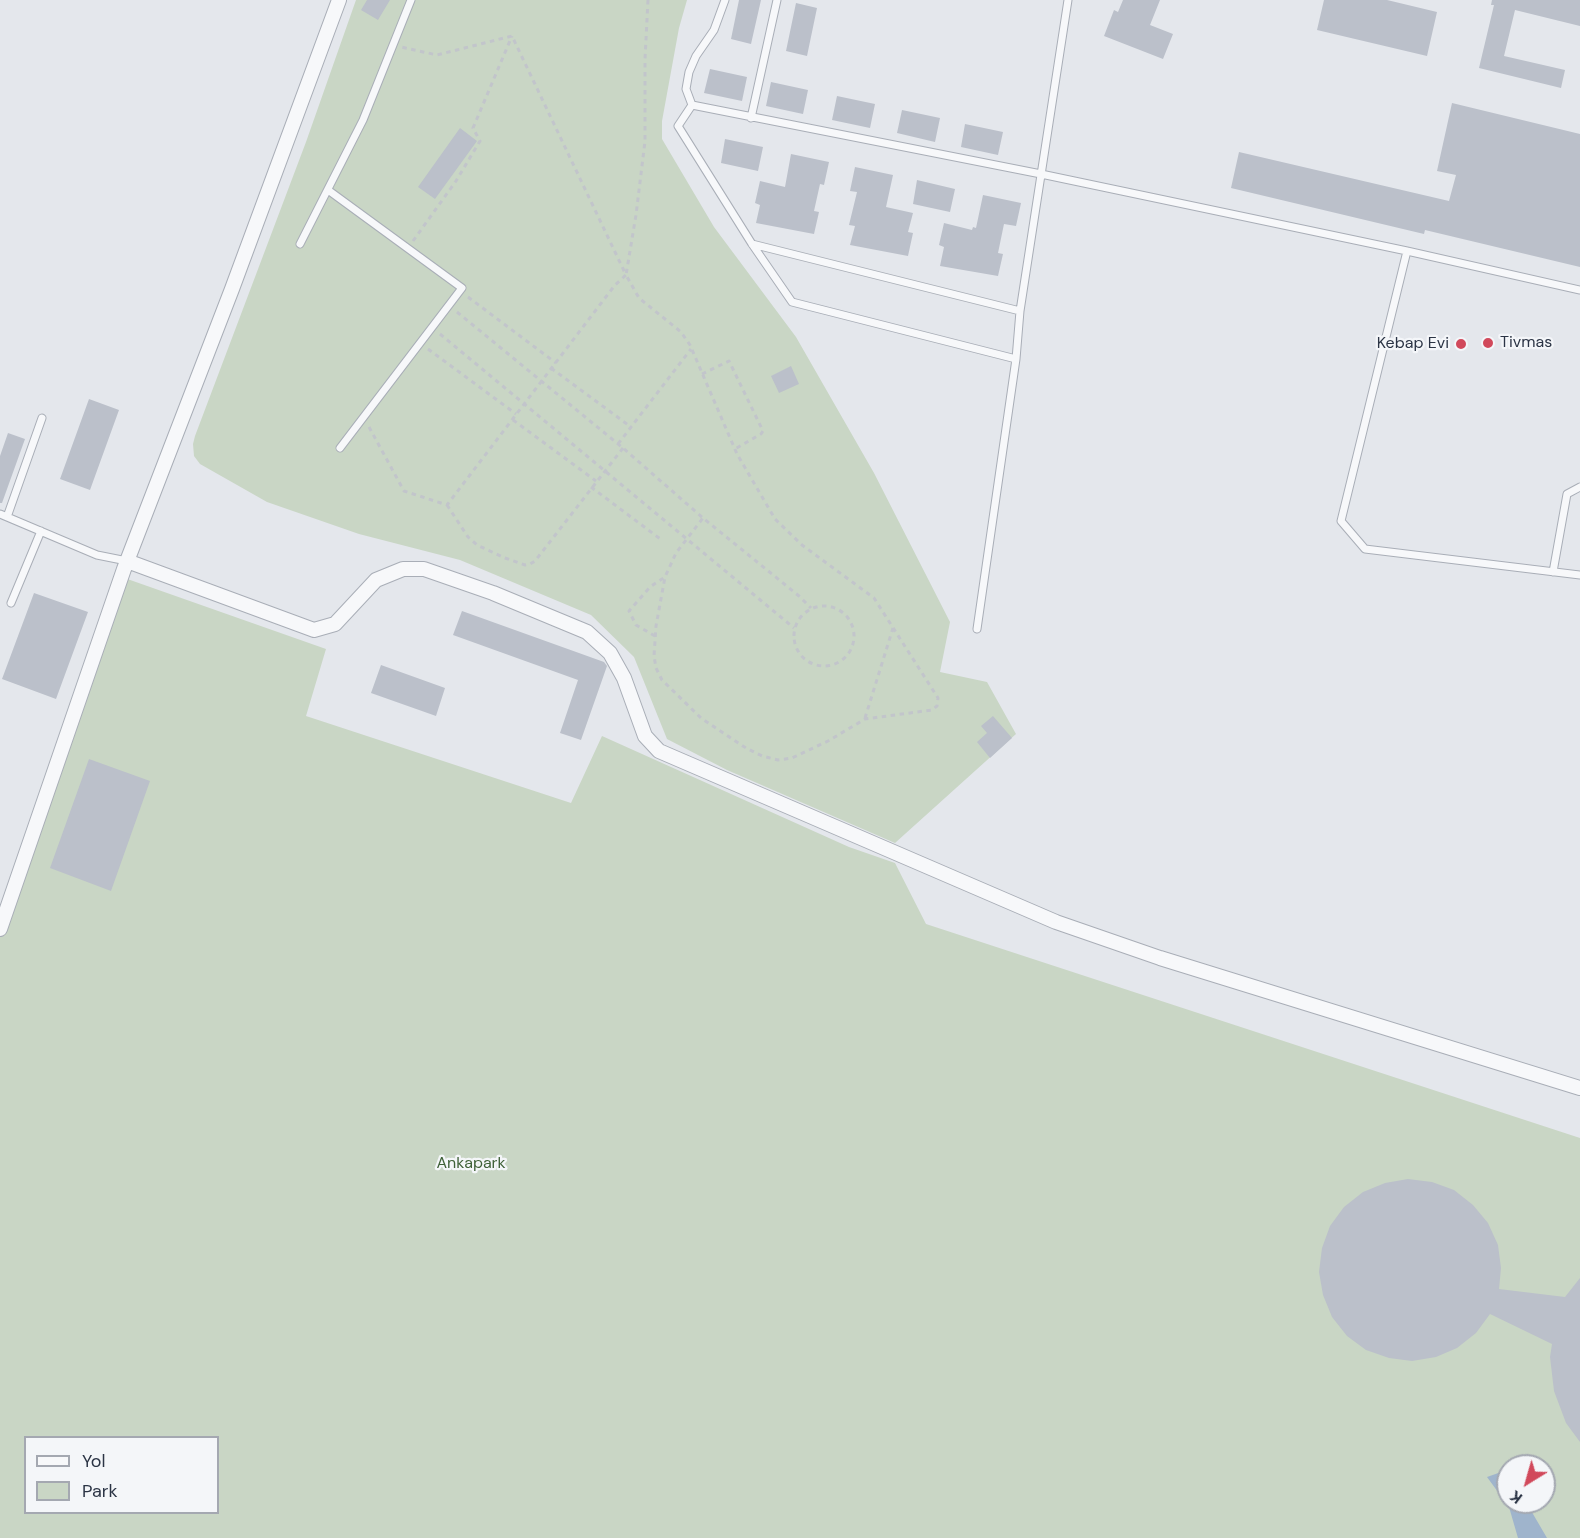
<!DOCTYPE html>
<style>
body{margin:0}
#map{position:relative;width:1580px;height:1538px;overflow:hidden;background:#e4e7ec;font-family:"DM Sans",sans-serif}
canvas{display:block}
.legend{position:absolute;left:24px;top:1436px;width:195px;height:78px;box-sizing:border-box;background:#f4f6f9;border:2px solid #a4a8b1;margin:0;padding:8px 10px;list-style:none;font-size:18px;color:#2b3445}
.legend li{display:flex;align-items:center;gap:12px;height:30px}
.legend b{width:30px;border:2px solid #a4a8b1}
.north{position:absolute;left:1496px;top:1454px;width:60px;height:60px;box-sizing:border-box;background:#f4f6f9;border:2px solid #a4a8b1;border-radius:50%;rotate:217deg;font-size:16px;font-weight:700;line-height:24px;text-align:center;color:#2b3445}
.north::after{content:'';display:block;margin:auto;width:21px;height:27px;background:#d1495b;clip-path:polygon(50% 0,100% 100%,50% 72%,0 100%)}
</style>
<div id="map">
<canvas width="1580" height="1538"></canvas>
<ul class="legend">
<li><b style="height:8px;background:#f7f8fa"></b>Yol</li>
<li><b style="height:16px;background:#c9d6c5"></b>Park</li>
</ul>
<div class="north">K</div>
</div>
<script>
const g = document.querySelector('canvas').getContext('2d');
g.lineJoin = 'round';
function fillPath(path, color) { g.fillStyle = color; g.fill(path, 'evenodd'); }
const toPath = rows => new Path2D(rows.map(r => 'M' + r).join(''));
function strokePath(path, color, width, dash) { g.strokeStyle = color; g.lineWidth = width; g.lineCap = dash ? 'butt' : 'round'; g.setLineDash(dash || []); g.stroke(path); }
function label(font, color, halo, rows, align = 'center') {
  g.font = font + ' "DM Sans",sans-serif'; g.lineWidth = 4.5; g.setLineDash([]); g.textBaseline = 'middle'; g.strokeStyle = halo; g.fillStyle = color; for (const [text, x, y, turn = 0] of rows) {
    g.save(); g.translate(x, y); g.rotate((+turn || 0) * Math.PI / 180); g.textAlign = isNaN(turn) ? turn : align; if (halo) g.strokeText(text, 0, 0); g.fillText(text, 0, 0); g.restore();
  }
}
const green = toPath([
 [356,0,687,0,679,28,662,121,662,139,714,227,796,337,874,473,950,622,940,672,987,682,1016,734,895,843,727,770,667,739,634,657,591,615,460,560,359,534,267,502,200,464,194,456,193,444,195,436,306,142],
 [116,575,326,649,306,716,571,803,602,736,849,847,895,863,926,924,1580,1138,1580,1538,0,1538,0,933],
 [26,1438,218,1438,218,1512,26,1512],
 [1508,1466,1544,1466,1544,1502,1508,1502]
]);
const water = toPath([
 [1504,1471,1508,1475,1508,1502,1526,1502,1547,1538,1518,1538,1509,1507,1487,1477]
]);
const building = toPath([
 [367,0,390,0,378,20,361,10],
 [739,0,761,0,751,44,731,39],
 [1123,0,1160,0,1150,25,1173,34,1163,59,1104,36,1114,10,1118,12],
 [1324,0,1387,0,1437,12,1427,56,1317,30],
 [1492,0,1580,0,1580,26,1515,10,1504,56,1565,70,1561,88,1479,68,1494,5,1491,5],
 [796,3,817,8,807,56,786,51],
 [710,69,747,77,742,101,704,93],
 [771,82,808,90,803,114,766,106],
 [837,96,875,104,870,128,832,120],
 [1452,103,1580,134,1580,267,1425,230,1424,234,1231,188,1239,152,1449,201,1456,175,1437,171],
 [902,110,940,118,935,142,897,133],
 [965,124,1003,132,998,155,961,147],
 [460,128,477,141,435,199,418,187],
 [725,139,763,147,758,171,721,163],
 [791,154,829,162,824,185,820,184,814,211,819,212,814,234,756,223,760,205,755,203,760,181,785,187],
 [855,167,893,175,886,207,913,213,908,232,913,233,908,256,850,245,855,226,849,225,857,192,850,191],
 [917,180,955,189,950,212,913,204],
 [983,195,1021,203,1016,226,1004,224,998,253,1003,254,998,276,940,266,944,247,939,245,944,223,972,230,973,227,976,228],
 [791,366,799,384,779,393,771,376],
 [89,399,119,410,90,490,60,479],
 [8,433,25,439,2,503,0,503,0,456],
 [34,593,88,612,56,699,2,679],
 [462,611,604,662,607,666,581,740,560,733,578,680,453,635],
 [381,665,445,688,436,716,371,693],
 [993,716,1012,738,990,758,977,742,987,733,981,726],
 [89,759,150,781,111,891,50,868],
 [1408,1179,1432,1182,1454,1190,1473,1205,1488,1223,1498,1245,1501,1268,1499,1289,1565,1297,1580,1278,1580,1442,1566,1423,1554,1391,1550,1357,1552,1344,1490,1314,1476,1333,1457,1348,1436,1357,1412,1361,1389,1358,1366,1350,1347,1336,1332,1317,1323,1295,1319,1272,1322,1248,1330,1226,1344,1207,1363,1192,1385,1183]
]);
const path = toPath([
 [648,0,645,59,645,141,636,215,626,275,639,298,681,332,690,345,737,454,775,519,802,545,874,598,938,698,937,706,932,710,865,719,828,741,792,758,778,760,762,756,746,748,701,718,662,680,656,668,654,656,656,626,665,577,676,553,703,518],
 [413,241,456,181,480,141,473,128,512,36],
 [468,297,556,363],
 [457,312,623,448,703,518,799,596,811,608],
 [440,334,794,628],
 [428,349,516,414],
 [551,368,631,427],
 [702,374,729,361,763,431,761,434,735,449],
 [513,420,596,481],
 [369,427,404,491,447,505,615,285,626,275,512,36,437,55,401,47],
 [618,444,691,349],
 [591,487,663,541],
 [447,505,468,537,477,545,505,558,525,565,530,564,535,561,623,448],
 '794 636a30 30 0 1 1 60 0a30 30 0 1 1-60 0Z',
 [655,636,636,625,629,611,650,587,665,577],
 [865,718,893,628]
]);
const service = toPath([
 [692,105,1041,174,1407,251,1580,290],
 [692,105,678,126,752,244,792,302,1016,359],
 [692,105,686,89,689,72,696,56,714,30,725,0],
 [751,118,777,0],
 [328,190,462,288,340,448],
 [300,244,363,120,411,0],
 [752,244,1020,311],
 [1407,251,1341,521,1365,549,1580,575],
 [0,514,97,555,127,561],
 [7,517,42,418],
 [1553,572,1567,494,1580,487],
 [11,603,41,531],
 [977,629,1016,359,1020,311,1068,0]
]);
const minor = toPath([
 [127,561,314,630,335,624,376,580,403,569,424,569,493,593,587,632,610,653,624,678,645,736,659,751,1056,922,1160,958,1580,1088],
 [0,929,124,569,232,289,339,0]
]);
const markers = [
 [1488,343,6,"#d1495b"],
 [1461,344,6,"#d1495b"]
];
const poiNames = [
 ["Tivmas",1500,343],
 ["Kebap Evi",1449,344,"right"]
];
const parkNames = [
 ["Ankapark",471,1164]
];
fillPath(green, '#c9d6c5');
fillPath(water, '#9fb4cc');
fillPath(building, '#bbc0ca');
strokePath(service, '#a9aeb7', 9);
strokePath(minor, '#a9aeb7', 16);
strokePath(path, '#c2c5cb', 3, [4.5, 4.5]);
strokePath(service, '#f7f8fa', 7);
strokePath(minor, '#f7f8fa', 14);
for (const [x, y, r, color] of markers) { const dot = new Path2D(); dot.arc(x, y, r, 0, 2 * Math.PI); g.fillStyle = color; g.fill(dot); strokePath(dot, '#f4f6f9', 2); }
label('16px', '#2b3445', '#f4f6f9', poiNames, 'left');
label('16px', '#3f6138', '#f4f6f9', parkNames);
</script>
